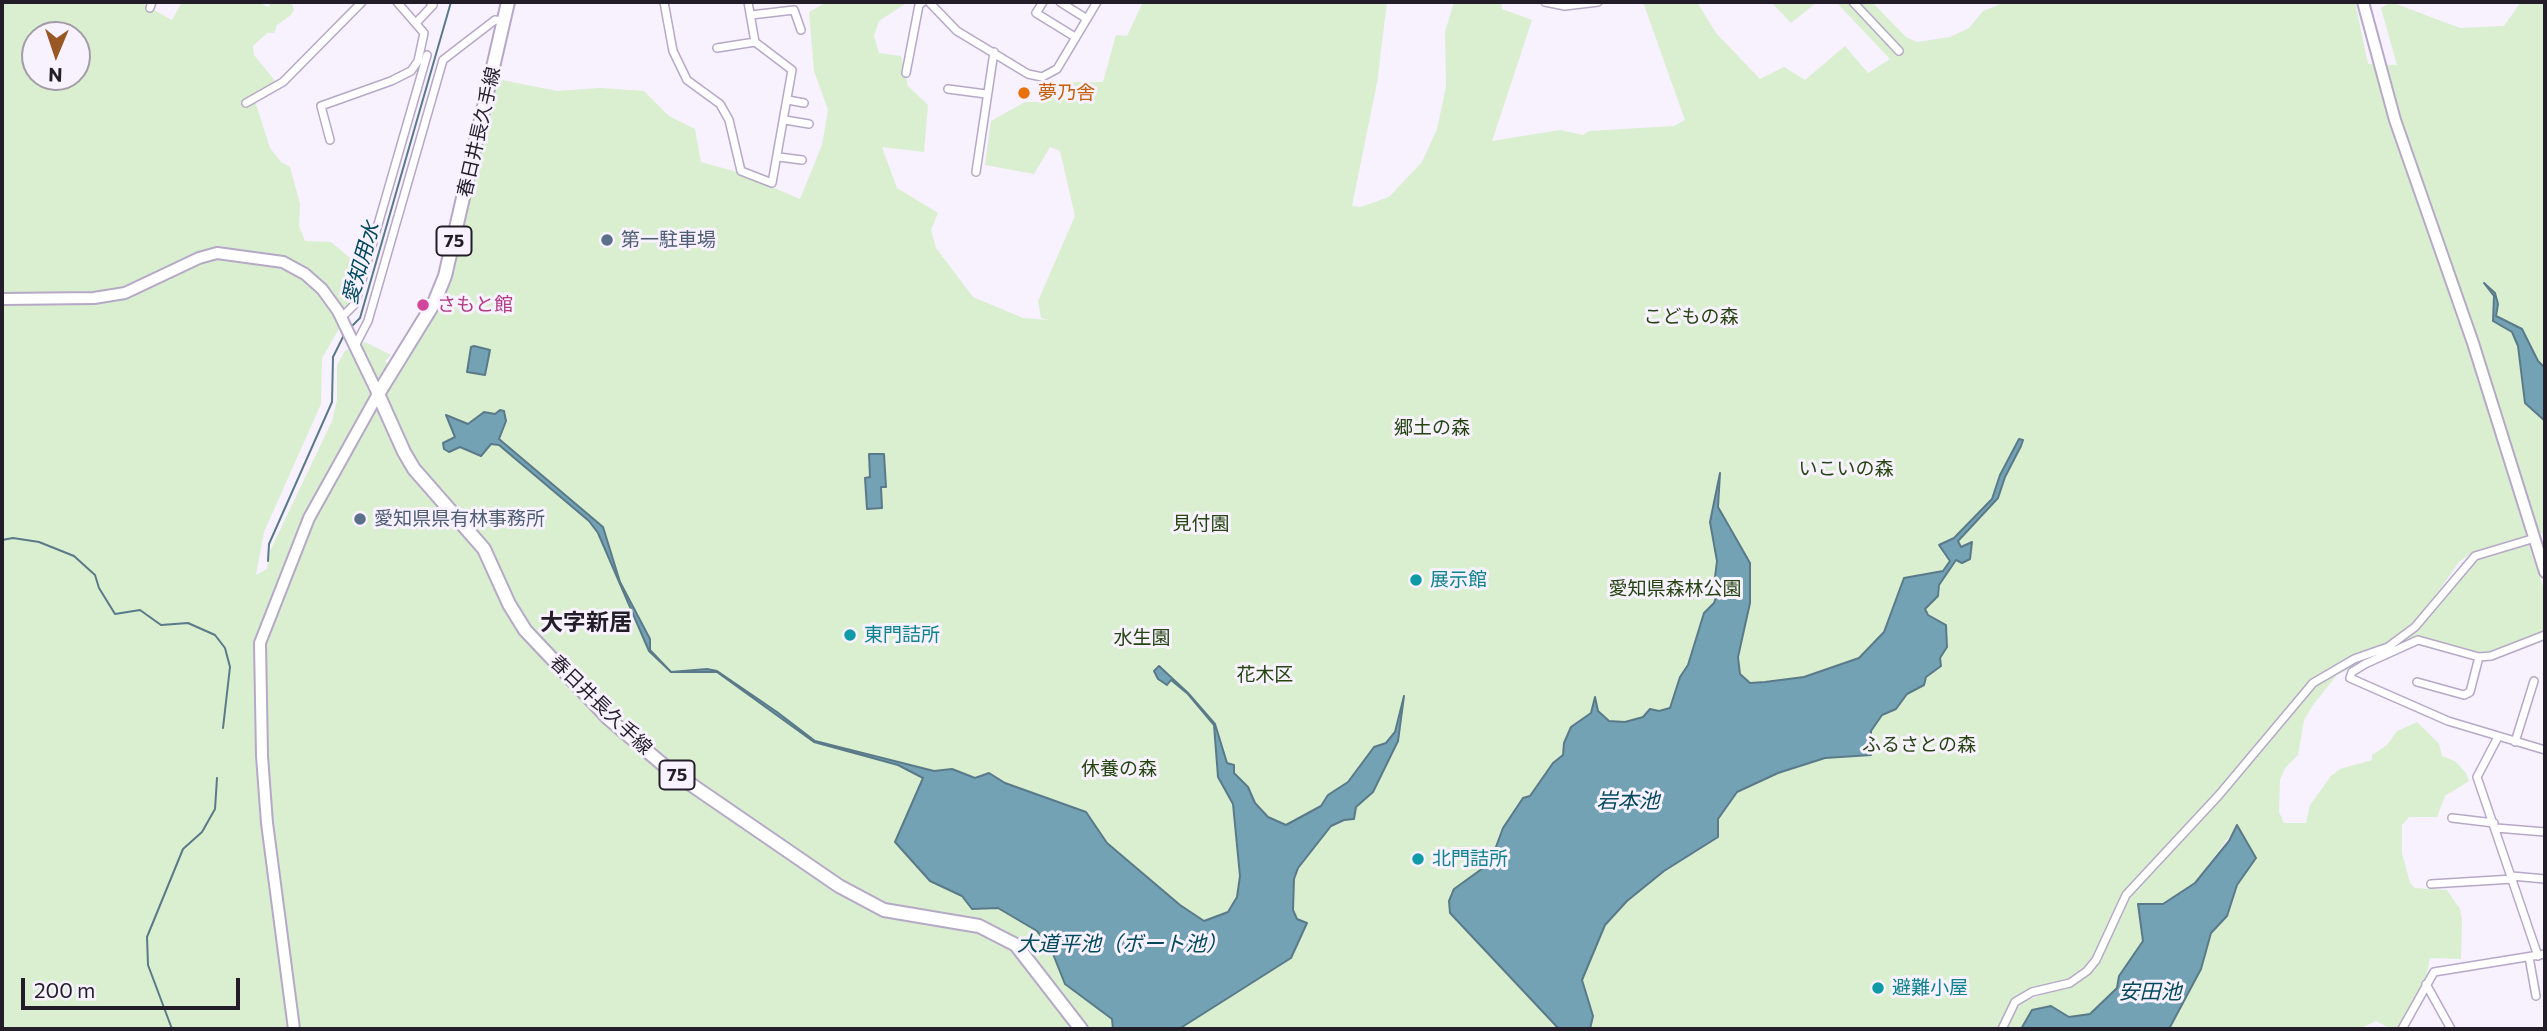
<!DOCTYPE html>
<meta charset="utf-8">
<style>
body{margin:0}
#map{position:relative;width:2547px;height:1031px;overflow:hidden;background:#f8f1ff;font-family:Commissioner,sans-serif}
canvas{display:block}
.frame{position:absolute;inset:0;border:4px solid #221d29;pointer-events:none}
.north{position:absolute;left:21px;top:21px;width:70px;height:70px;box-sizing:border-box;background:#f8f1ff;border:2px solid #a29ca9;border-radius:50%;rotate:182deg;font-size:19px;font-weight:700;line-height:28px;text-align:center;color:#221d29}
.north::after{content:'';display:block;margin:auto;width:24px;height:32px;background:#995724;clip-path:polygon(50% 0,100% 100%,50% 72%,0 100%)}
.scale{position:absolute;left:21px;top:978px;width:219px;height:32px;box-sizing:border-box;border:4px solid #221d29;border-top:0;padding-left:9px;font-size:21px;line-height:24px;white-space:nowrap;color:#221d29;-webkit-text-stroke:5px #f8f1ff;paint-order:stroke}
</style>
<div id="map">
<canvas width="2547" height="1031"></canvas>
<div class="frame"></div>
<div class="north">N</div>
<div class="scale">200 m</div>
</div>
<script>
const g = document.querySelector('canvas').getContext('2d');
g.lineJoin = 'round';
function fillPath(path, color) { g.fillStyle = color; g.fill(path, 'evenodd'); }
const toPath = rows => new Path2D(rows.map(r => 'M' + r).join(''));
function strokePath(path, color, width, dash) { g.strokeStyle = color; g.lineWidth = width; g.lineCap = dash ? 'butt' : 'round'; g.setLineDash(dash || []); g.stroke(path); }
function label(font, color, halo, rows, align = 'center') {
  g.font = font + ' Commissioner,"Noto Sans JP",sans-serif'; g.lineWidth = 6; g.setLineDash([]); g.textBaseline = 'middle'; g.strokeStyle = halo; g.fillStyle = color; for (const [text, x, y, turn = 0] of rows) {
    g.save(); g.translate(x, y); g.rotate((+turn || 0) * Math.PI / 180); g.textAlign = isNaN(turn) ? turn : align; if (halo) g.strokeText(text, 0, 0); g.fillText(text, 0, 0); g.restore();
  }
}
const green = toPath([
 [2,2,140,2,172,20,182,2,258,2,268,7,272,2,292,4,294,10,291,15,277,25,274,33,267,33,253,46,254,55,276,82,254,98,270,148,281,162,290,167,300,204,299,226,305,241,331,242,362,268,354,303,322,358,321,404,264,532,256,575,267,569,270,551,332,421,337,400,337,365,345,351,362,342,367,343,391,355,385,361,398,376,439,305,492,78,557,91,600,88,644,91,669,116,695,129,701,162,737,172,800,199,822,145,828,110,814,71,809,12,827,2,908,2,879,21,874,36,879,53,901,56,908,86,928,105,924,152,882,147,897,188,938,213,931,230,936,248,973,297,1023,318,1049,320,1041,318,1038,301,1075,216,1060,151,1050,147,1034,174,985,165,991,121,1025,102,1039,102,1067,82,1103,82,1116,35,1127,36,1143,2,1387,2,1377,83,1352,206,1361,207,1389,197,1422,162,1437,129,1446,87,1445,32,1454,2,1501,2,1502,9,1532,20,1492,141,1560,130,1583,135,1589,131,1674,126,1685,120,1643,2,1697,2,1716,33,1760,79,1784,67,1805,80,1845,46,1868,73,1890,59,1836,2,1872,2,1906,37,1917,42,1950,37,1969,28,1983,11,2006,2,2355,2,2368,64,2397,65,2381,8,2391,2,2460,28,2504,26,2521,2,2545,2,2545,545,2542,533,2470,554,2459,562,2424,612,2387,645,2355,656,2312,681,2172,843,2123,893,2094,957,2084,970,2062,982,2031,990,2012,999,1998,1029,2,1029],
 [35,35,77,35,77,77,35,77],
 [1771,2,1817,2,1791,23],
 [2528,543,2545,592,2545,632,2499,652,2475,655,2422,637,2399,645,2423,624,2472,563,2484,556],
 [2374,654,2379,655,2337,675,2313,705,2304,720,2298,755,2285,768,2280,780,2279,812,2284,823,2306,823,2310,805,2331,776,2340,769,2372,760,2372,755,2387,745,2397,731,2417,722,2439,744,2442,756,2455,761,2466,773,2469,781,2445,796,2437,817,2409,817,2402,825,2402,853,2410,883,2415,888,2447,890,2460,909,2462,920,2461,959,2430,958,2422,997,2405,1029,2391,1029,2376,1021,2359,1029,2169,1029,2201,969,2211,933,2227,916,2237,886,2256,858,2237,826,2195,883,2179,896,2163,904,2138,904,2143,941,2119,976,2117,988,2090,1014,2070,1017,2056,1011,2022,1026,2021,1029,2007,1029,2008,1019,2022,1002,2085,978,2125,905,2151,871,2205,816,2317,684,2350,663]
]);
const water = toPath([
 [2484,283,2495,293,2498,304,2496,316,2522,329,2538,361,2545,368,2545,421,2525,403,2518,346,2512,332,2493,321,2494,296,2484,283],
 [474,346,490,350,485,375,467,372,471,347,474,346],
 [500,410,504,411,506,421,499,439,603,527,620,582,650,639,650,650,671,672,707,669,717,671,777,712,815,741,934,771,952,769,975,778,989,773,1005,783,1086,812,1107,843,1180,905,1204,921,1228,912,1237,897,1240,876,1233,804,1218,777,1214,725,1188,694,1171,680,1167,685,1158,679,1154,671,1159,666,1188,693,1215,724,1227,763,1234,765,1234,773,1248,787,1255,803,1268,817,1286,825,1321,806,1328,795,1348,782,1374,747,1386,743,1395,732,1404,696,1398,741,1373,792,1356,807,1354,819,1344,820,1331,826,1298,868,1294,879,1293,910,1297,919,1307,923,1291,958,1179,1029,1113,1029,1112,1019,1065,984,1051,949,1037,931,998,908,972,909,962,896,930,881,895,842,923,778,898,765,814,742,717,672,671,672,649,651,598,533,589,521,499,445,491,444,481,456,460,447,449,452,444,449,443,443,455,437,446,415,468,424,484,412,495,414,500,410],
 [2019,439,2023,440,2021,446,2005,477,1998,498,1958,541,1961,547,1972,542,1970,559,1962,563,1956,560,1939,585,1938,596,1925,609,1928,615,1946,625,1947,647,1940,658,1941,666,1926,677,1924,685,1907,694,1896,709,1882,715,1871,731,1871,755,1825,758,1778,773,1737,792,1718,819,1718,837,1664,871,1627,901,1605,925,1582,980,1593,1016,1590,1029,1559,1029,1450,913,1449,901,1454,889,1490,863,1503,828,1523,798,1530,796,1553,763,1563,755,1564,743,1571,727,1591,713,1595,697,1598,711,1609,721,1625,722,1643,717,1650,709,1659,711,1670,708,1680,677,1688,665,1704,613,1714,603,1717,594,1714,585,1717,561,1710,522,1720,473,1718,507,1750,563,1750,603,1738,657,1740,674,1750,683,1765,682,1804,677,1859,658,1884,632,1904,578,1943,571,1950,561,1939,545,1954,538,1992,499,2000,475,2019,439],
 [869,454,884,454,886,487,881,487,882,508,867,509,865,478,870,477,869,454],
 [2237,825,2256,858,2237,885,2227,916,2211,933,2201,969,2169,1029,2021,1029,2032,1010,2051,1006,2069,1017,2090,1014,2117,988,2119,976,2143,941,2138,904,2163,904,2195,883,2229,841,2237,825]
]);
const stream = toPath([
 [351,327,360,318,451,2],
 [2,540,13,538,39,542,74,556,95,575,99,588,115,614,140,610,161,625,188,623,215,635,225,648,230,667,223,728],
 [268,561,269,544,332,402,333,357,345,333],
 [172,1029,148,965,147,937,183,849,202,832,215,809,217,778]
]);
const street = toPath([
 [664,2,673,51,687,80,720,104,729,120,741,171,772,183,792,70,755,42,748,2],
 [929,2,957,31,1028,74,1042,77,1057,69,1097,2],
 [1043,2,1036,13,1075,37],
 [1060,2,1087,19],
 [1545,2,1565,6,1598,2],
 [1853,2,1899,51],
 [150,8,152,2],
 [751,15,794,10,801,30],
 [416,23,433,5,430,2],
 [717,48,755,42],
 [906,73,919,5,923,2],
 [948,89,986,94],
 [788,100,804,103],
 [246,103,283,82,362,2],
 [785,120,809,124],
 [330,140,321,106,391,81,411,71,418,61,424,33,397,2],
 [779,157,802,160],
 [976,172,994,52],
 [341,318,355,304,427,55],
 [355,346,368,321,443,60,495,20,504,21],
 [2545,635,2491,656,2479,657,2418,640,2365,664,2352,672,2350,678,2448,721,2545,750],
 [2417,682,2464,695,2470,692,2479,657],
 [2498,737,2477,777,2538,956],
 [2515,742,2534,681],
 [2452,818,2494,823],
 [2496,828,2545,832],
 [2512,876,2545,879],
 [2431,884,2513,879],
 [2529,957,2536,996],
 [2426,984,2451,1029],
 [2002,1029,2015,1002,2032,992,2070,983,2087,971,2096,960,2126,895,2219,795,2313,683,2354,659,2388,647,2415,627,2475,556,2535,538],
 [2402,1029,2434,972,2545,954]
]);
const secondary = toPath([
 [2363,2,2395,120,2473,343,2545,572],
 [2,299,94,298,125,293,199,258,217,253,283,262,305,274,322,289,338,311,378,394,309,518,260,643,262,756,267,823,294,1029]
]);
const primary = toPath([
 [508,2,445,276,434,303,378,394,404,452,414,469,484,549,509,604,525,630,609,719,667,768,839,886,884,910,979,926,1016,945,1081,1029]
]);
const markers = [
 [1024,93,7,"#e8710a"],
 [607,240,7,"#5c6f8a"],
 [423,305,7,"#d1479c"],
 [360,519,7,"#5c6f8a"],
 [1416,580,7,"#0f9aa8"],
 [850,635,7,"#0f9aa8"],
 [1418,859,7,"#0f9aa8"],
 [1878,988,7,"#0f9aa8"]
];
const shields = [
 [454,241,35],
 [677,775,35]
];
const shieldNames = [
 ["75",454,241],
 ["75",677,775]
];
const foodNames = [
 ["夢乃舎",1038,93]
];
const streetNames = [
 ["春日井長久手線",479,132,-77],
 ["春日井長久手線",601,705,44]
];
const serviceNames = [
 ["第一駐車場",621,240],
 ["愛知県県有林事務所",374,519]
];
const hotelNames = [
 ["さもと館",437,305]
];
const parkNames = [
 ["こどもの森",1691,317],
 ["郷土の森",1432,428],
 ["いこいの森",1846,469],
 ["見付園",1201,524],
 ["愛知県森林公園",1675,589],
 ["水生園",1142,638],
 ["花木区",1265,675],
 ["ふるさとの森",1919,745],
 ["休養の森",1119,769]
];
const cultureNames = [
 ["展示館",1430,580],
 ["東門詰所",864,635],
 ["北門詰所",1432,859],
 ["避難小屋",1892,988]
];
const waterNames = [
 ["愛知用水",361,263,-74],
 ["岩本池",1628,801],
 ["大道平池（ボート池）",1122,944],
 ["安田池",2150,992]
];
const quarterNames = [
 ["大字新居",586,622]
];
fillPath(green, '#d9efcf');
fillPath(water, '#72a2b4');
strokePath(water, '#5a7a8a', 2);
strokePath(stream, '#5a7a8a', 2);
strokePath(street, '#b6a8c7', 10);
strokePath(secondary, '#b6a8c7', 14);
strokePath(primary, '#b6a8c7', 16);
strokePath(street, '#fff', 7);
strokePath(secondary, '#fff', 10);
strokePath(primary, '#fff', 12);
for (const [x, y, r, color] of markers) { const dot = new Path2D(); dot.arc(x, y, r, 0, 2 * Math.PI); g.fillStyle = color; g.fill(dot); strokePath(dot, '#f8f1ff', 2.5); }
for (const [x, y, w] of shields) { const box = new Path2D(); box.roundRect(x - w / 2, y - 14.5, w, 29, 5); g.fillStyle = '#f8f1ff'; g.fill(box); strokePath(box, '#221d29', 2); }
label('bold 18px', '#221d29', null, shieldNames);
label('19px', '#c56008', '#f8f1ff', foodNames, 'left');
label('19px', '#221d29', '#f8f1ff', streetNames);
label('19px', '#4e5e75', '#f8f1ff', serviceNames, 'left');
label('19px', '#b23c85', '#f8f1ff', hotelNames, 'left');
label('19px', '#254510', '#f8f1ff', parkNames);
label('19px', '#0d838f', '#f8f1ff', cultureNames, 'left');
label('italic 21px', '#014a5d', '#f8f1ff', waterNames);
label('bold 23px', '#221d29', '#f8f1ff', quarterNames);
</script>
